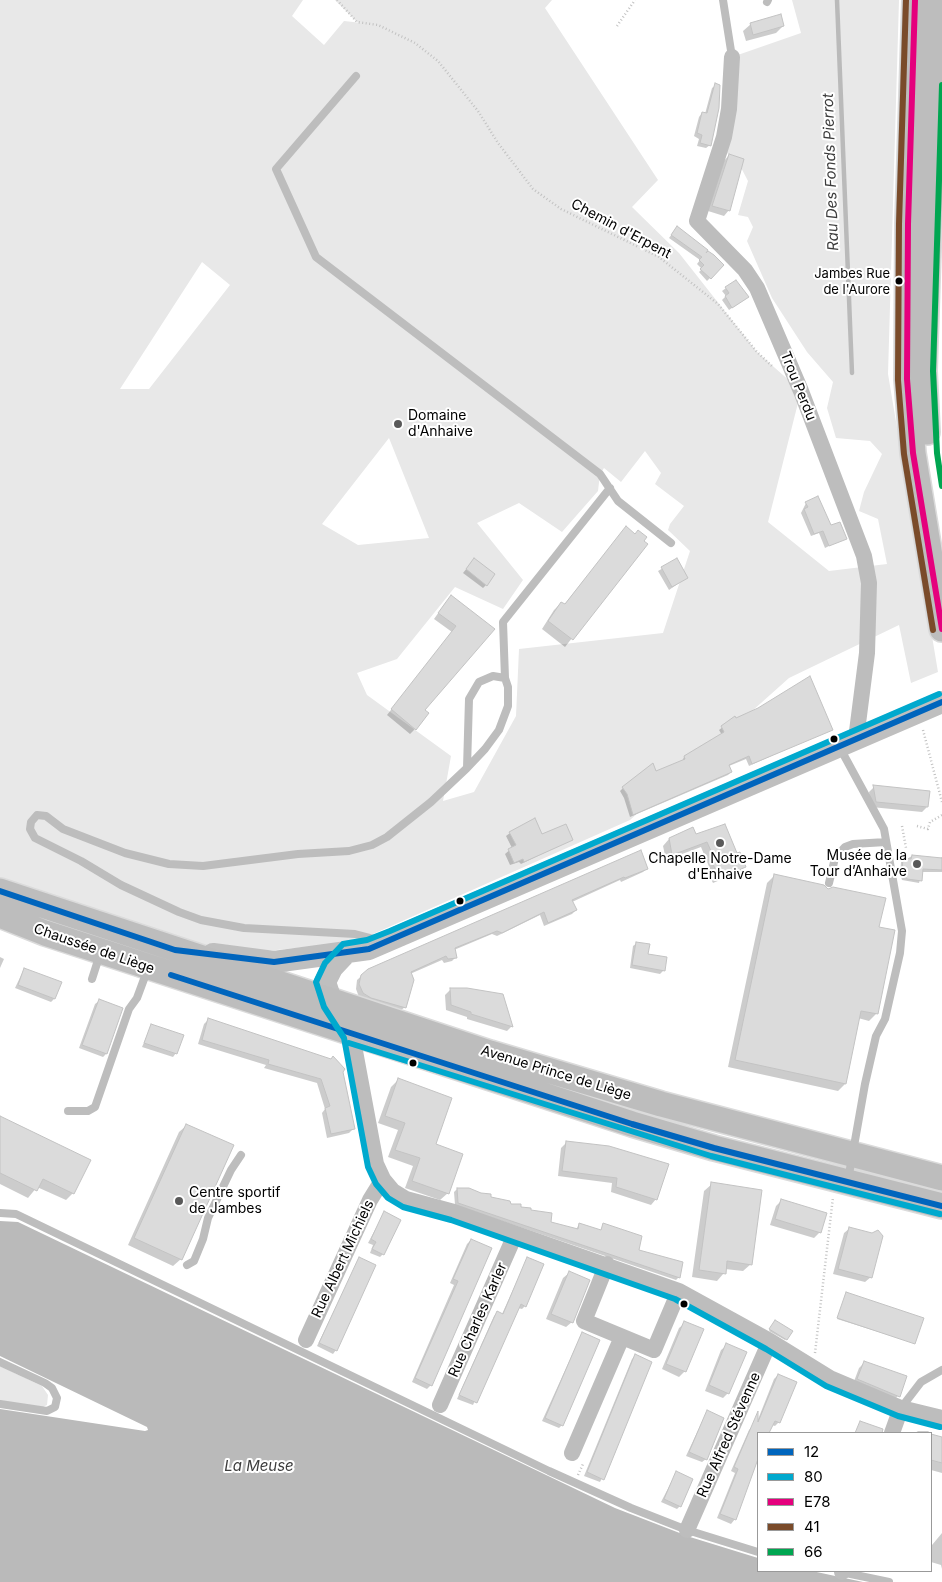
<!DOCTYPE html>
<meta charset="utf-8">
<style>
body{margin:0}
#map{position:relative;width:942px;height:1582px;overflow:hidden;background:#fff;font-family:Inter,sans-serif}
canvas{display:block}
.legend{position:absolute;left:757px;top:1432px;width:175px;height:140px;box-sizing:border-box;background:#fff;border:1px solid #999;margin:0;padding:6px 9px;list-style:none;font-size:15px;color:#000}
.legend li{display:flex;align-items:center;gap:10px;height:25px}
.legend b{width:25px;border:1px solid #999}
</style>
<div id="map">
<canvas width="942" height="1582"></canvas>
<ul class="legend">
<li><b style="height:6px;background:#0065bd"></b>12</li>
<li><b style="height:6px;background:#00a9ce"></b>80</li>
<li><b style="height:6px;background:#e5007d"></b>E78</li>
<li><b style="height:6px;background:#7a4b2a"></b>41</li>
<li><b style="height:6px;background:#00a651"></b>66</li>
</ul>
</div>
<script>
const g = document.querySelector('canvas').getContext('2d');
g.lineJoin = 'round';
function fillPath(path, color) { g.fillStyle = color; g.fill(path, 'evenodd'); }
const toPath = rows => new Path2D(rows.map(r => 'M' + r).join(''));
function strokePath(path, color, width, dash) { g.strokeStyle = color; g.lineWidth = width; g.lineCap = dash ? 'butt' : 'round'; g.setLineDash(dash || []); g.stroke(path); }
function label(font, color, halo, rows, align = 'center') {
  g.font = font + ' Inter,sans-serif'; g.lineWidth = 4; g.setLineDash([]); g.textBaseline = 'middle'; g.strokeStyle = halo; g.fillStyle = color; for (const [text, x, y, turn = 0] of rows) {
    g.save(); g.translate(x, y); g.rotate((+turn || 0) * Math.PI / 180); g.textAlign = isNaN(turn) ? turn : align; if (halo) g.strokeText(text, 0, 0); g.fillText(text, 0, 0); g.restore();
  }
}
const green = toPath([
 [0,0,303,0,292,16,324,45,344,21,362,23,357,22,335,0,552,0,545,8,658,180,632,207,679,253,757,352,801,391,768,522,829,571,887,564,878,519,859,511,864,492,882,454,870,441,836,438,827,408,833,382,807,352,772,298,747,241,753,227,748,217,738,215,748,181,735,156,720,151,732,57,801,33,792,0,899,0,888,374,938,672,911,683,899,625,789,678,630,820,355,942,257,952,172,942,0,878],
 [202,262,230,285,149,389,120,389],
 [389,438,429,538,358,545,322,524],
 [645,451,661,473,655,484,684,506,670,524,668,530,690,551,663,633,519,649,516,716,474,792,443,801,451,756,367,695,357,673,397,659,455,587,503,609,523,580,477,523,519,503,562,532,598,491,600,474,604,468,621,482],
 [0,1366,42,1386,48,1395,47,1405,43,1407,0,1402]
]);
const water = toPath([
 [0,1221,18,1222,615,1508,690,1537,758,1558,758,1571,812,1571,863,1582,0,1582,0,1409,145,1431,148,1430,147,1427,0,1356]
]);
const shadow = toPath([
 [751,24,783,26,776,33,746,41,743,31],
 [716,85,710,145,706,148,697,146,699,139,694,136,699,117,702,113,705,114,712,88],
 [729,155,729,210,724,216,708,211,724,161],
 [675,230,703,258,723,265,707,281,699,272,702,269,697,264,700,260,669,238],
 [726,288,748,297,729,310,722,300,726,296,722,291],
 [806,503,831,526,845,538,825,548,819,533,811,536,801,513],
 [626,528,646,544,565,647,542,629,554,610,561,603,564,605],
 [677,560,686,578,669,590,658,571],
 [471,563,486,585,483,588,463,573],
 [446,602,493,629,423,710,415,729,410,734,387,715,452,632,434,619],
 [735,718,831,729,749,766,746,759,729,766,731,772,728,775,630,817,624,798,620,791,623,788,652,765,656,773,682,762,684,757,722,735,719,730],
 [874,787,927,807,922,812,871,807,869,792],
 [510,833,541,836,571,840,521,864,519,862,510,865,505,854,512,848,506,836],
 [696,836,736,855,745,866,739,872,713,883,707,871,710,869,701,847,666,860,663,846,669,839],
 [912,856,938,859,942,857,942,872,922,872,919,883,902,880,900,874,901,862],
 [647,868,643,872,621,882,620,880,572,902,576,910,572,914,544,926,540,915,497,936,492,934,454,950,456,957,452,961,444,963,442,960,410,974,405,1007,400,1011,359,997,356,989,357,980,368,970],
 [775,875,878,928,877,1013,869,1021,858,1018,845,1084,838,1091,728,1067,767,883],
 [637,943,664,970,660,974,630,968,633,946],
 [0,957,4,959,0,968],
 [24,969,54,999,51,1002,15,988],
 [450,990,502,995,511,1027,507,1031,467,1019,467,1017,446,1010,445,995],
 [99,1001,106,1054,103,1057,79,1048,95,1004],
 [208,1020,341,1072,354,1128,349,1133,327,1138,322,1113,325,1109,317,1083,264,1068,266,1065,198,1044,204,1024],
 [151,1026,176,1053,173,1057,142,1047],
 [398,1080,434,1145,448,1193,440,1200,405,1188,413,1166,388,1157,398,1130,378,1123,391,1087],
 [0,1117,73,1193,66,1200,37,1187,28,1198,0,1184],
 [187,1125,181,1259,173,1266,128,1245,179,1132],
 [567,1142,656,1199,651,1205,611,1192,612,1183,558,1176,561,1148],
 [712,1184,751,1264,743,1271,725,1269,724,1273,717,1281,692,1277,704,1191],
 [457,1189,530,1211,549,1223,576,1230,579,1224,600,1231,604,1225,637,1251,679,1277,676,1280,455,1205,454,1192],
 [781,1201,820,1232,814,1238,770,1225,776,1206],
 [384,1213,383,1254,380,1257,370,1253,373,1245,368,1243],
 [850,1228,871,1277,865,1282,833,1274,844,1233],
 [471,1240,431,1385,427,1389,412,1382,454,1285,450,1283,467,1244],
 [359,1259,336,1350,333,1354,317,1346],
 [527,1259,525,1306,522,1309,518,1308,473,1405,457,1399,494,1316,497,1313,502,1314],
 [569,1273,572,1322,566,1327,546,1319,563,1278],
 [846,1294,914,1343,837,1319],
 [685,1323,685,1371,679,1377,662,1369,679,1328],
 [774,1323,786,1339,785,1340,769,1331],
 [582,1333,562,1425,559,1428,542,1421],
 [727,1345,728,1393,723,1398,705,1391,721,1350],
 [635,1356,614,1450,616,1451,600,1482,584,1476,632,1359],
 [864,1363,898,1396,893,1401,853,1384,859,1368],
 [778,1375,779,1422,775,1426,772,1425,768,1433,758,1433,758,1456,735,1519,731,1524,717,1518,735,1473,731,1471,749,1430,753,1426,755,1427,774,1379],
 [707,1411,706,1459,702,1462,686,1456],
 [918,1431,928,1431,942,1441,942,1473,931,1470,931,1433,915,1433],
 [676,1473,680,1506,677,1509,661,1502],
 [942,1533,942,1569,941,1565,931,1562,932,1545]
]);
const stream = toPath([
 [837,0,852,373]
]);
const building = toPath([
 [781,14,784,26,753,35,750,23,781,14],
 [715,83,720,85,719,108,711,146,700,143,702,135,697,133,702,112,707,113,715,83],
 [729,154,744,159,730,211,712,206,729,154],
 [677,226,708,250,706,253,708,251,714,255,724,265,711,279,700,269,704,265,699,260,702,257,671,235,677,226],
 [736,280,749,297,732,308,725,296,729,293,725,287,736,280],
 [818,496,831,525,840,522,847,539,829,546,823,531,814,534,804,509,808,507,805,502,818,496],
 [626,526,635,534,638,530,647,537,644,541,648,544,573,640,548,621,561,602,565,604,626,526],
 [474,558,495,574,487,586,466,569,474,558],
 [677,558,688,578,672,587,661,567,677,558],
 [451,595,495,629,425,710,429,713,416,730,391,709,456,626,438,613,451,595],
 [810,676,833,730,752,764,749,756,729,765,732,772,633,815,627,794,622,787,653,763,656,771,685,759,684,756,724,732,721,726,735,716,736,718,758,708,810,676],
 [873,785,930,791,928,807,876,802,873,785],
 [535,818,542,834,566,824,573,840,524,862,523,859,514,863,508,849,516,845,509,832,535,818],
 [725,824,737,853,740,852,746,867,719,878,713,864,716,862,707,842,672,855,669,838,693,827,696,834,725,824],
 [641,850,648,869,625,878,624,877,572,900,577,910,548,923,544,912,502,933,497,931,455,948,457,958,448,959,446,956,411,972,414,980,406,1008,371,998,363,993,359,984,361,975,368,969,641,850],
 [912,855,942,858,942,870,923,869,922,881,907,879,902,871,903,858,911,859,912,855],
 [774,874,824,885,828,889,833,887,886,898,879,927,895,930,878,1014,861,1011,846,1084,735,1060,774,874],
 [636,942,650,944,648,954,667,957,665,971,632,965,636,942],
 [24,968,62,982,55,999,18,985,24,968],
 [450,988,467,988,503,994,513,1027,471,1014,471,1012,451,1005,450,988],
 [99,999,123,1008,107,1054,82,1045,99,999],
 [208,1018,331,1059,333,1056,345,1069,343,1072,355,1129,331,1134,325,1108,330,1106,321,1079,268,1064,269,1060,202,1040,208,1018],
 [151,1024,184,1035,177,1054,144,1043,151,1024],
 [398,1078,452,1098,436,1144,463,1154,449,1194,412,1181,420,1158,395,1150,405,1123,385,1116,398,1078],
 [0,1116,91,1160,74,1194,43,1179,37,1191,0,1173,0,1116],
 [186,1124,234,1145,182,1260,134,1238,186,1124],
 [566,1141,609,1146,669,1164,657,1200,616,1187,617,1178,562,1171,566,1141],
 [711,1182,762,1190,752,1265,727,1261,726,1274,699,1270,711,1182],
 [457,1188,469,1188,481,1193,491,1194,491,1197,510,1201,511,1204,521,1204,521,1207,531,1208,531,1210,552,1213,551,1222,578,1229,579,1223,601,1230,603,1223,642,1236,639,1250,683,1262,680,1278,458,1203,457,1188],
 [781,1199,827,1213,821,1233,775,1219,781,1199],
 [384,1211,401,1220,384,1255,372,1249,376,1242,371,1239,384,1211],
 [849,1227,872,1233,878,1230,883,1236,872,1278,838,1269,849,1227],
 [471,1239,492,1248,432,1386,415,1378,458,1281,453,1279,471,1239],
 [359,1257,376,1265,337,1351,319,1343,359,1257],
 [527,1257,544,1264,526,1307,521,1304,477,1403,459,1395,497,1311,503,1314,527,1257],
 [569,1271,590,1280,573,1323,551,1314,569,1271],
 [846,1292,924,1318,915,1344,837,1318,846,1292],
 [775,1320,793,1331,787,1340,769,1329,775,1320],
 [684,1321,704,1329,686,1372,666,1364,684,1321],
 [582,1332,600,1340,563,1426,545,1418,582,1332],
 [726,1343,747,1352,729,1394,709,1385,726,1343],
 [635,1354,652,1362,604,1480,587,1472,635,1354],
 [864,1361,907,1376,900,1397,857,1379,864,1361],
 [778,1374,797,1382,780,1423,775,1421,769,1433,758,1433,758,1459,736,1520,720,1514,738,1469,734,1467,758,1411,758,1422,778,1374],
 [707,1410,724,1418,707,1460,689,1452,707,1410],
 [860,1421,883,1429,882,1433,855,1433,860,1421],
 [931,1434,942,1437,942,1463,931,1460,931,1434],
 [676,1471,693,1479,681,1507,664,1499,676,1471]
]);
const path = toPath([
 [337,0,357,22,378,25,415,43,438,61,478,111,498,143,533,189,561,209,659,257,718,304,757,352,773,367],
 [617,26,635,0],
 [923,730,942,802],
 [902,826,906,848],
 [917,826,928,829,930,822,942,815],
 [815,1353,833,1197],
 [578,1475,583,1464]
]);
const lane = toPath([
 [723,0,732,57],
 [767,2,768,0],
 [356,76,276,169,316,257,600,474,618,501,671,543],
 [505,678,503,622,610,488],
 [840,748,884,829,902,931,900,953,885,1019,876,1036,865,1084,848,1180],
 [829,883,835,858,845,847,853,844,886,842],
 [378,940,355,934,244,928,201,920,179,912,121,885,81,861,35,838,30,829,31,822,37,815,46,816,63,829,125,853,169,864,203,866,298,854,349,851,372,845,387,837,431,802,467,768,469,699,479,682,493,676,505,678,508,687,508,706,499,730,485,749,467,768],
 [92,979,100,954],
 [68,1111,88,1111,95,1107,129,1009,137,998,147,971],
 [0,1213,16,1214,549,1471,631,1508,687,1530,758,1552],
 [187,1265,194,1261,203,1239,208,1218,231,1170,241,1155],
 [0,1362,45,1383,52,1388,57,1398,55,1407,47,1411,0,1404],
 [901,1408,921,1382,942,1370],
 [841,1572,889,1582]
]);
const street = toPath([
 [732,57,729,109,724,137,697,221,745,270,757,288,801,391,864,556,869,583,867,653,856,739],
 [352,1035,376,1164,383,1179,393,1191,406,1199,454,1212,679,1291,770,1341,830,1378,901,1408,942,1418],
 [607,1264,584,1321,654,1350,679,1291],
 [306,1340,370,1200,383,1179],
 [440,1405,515,1235],
 [892,1433,901,1408],
 [572,1453,622,1337],
 [687,1530,770,1341],
 [842,1572,843,1571]
]);
const secondary = toPath([
 [213,954,274,962,369,949,942,702],
 [339,1013,332,1003,325,982,332,968,347,952]
]);
const primary = toPath([
 [915,0,908,224,907,379,913,453,942,629],
 [927,432,924,371,936,0],
 [0,891,490,1053,661,1104,942,1178],
 [0,915,45,933,632,1124,714,1148,942,1206]
]);
const bus1 = toPath([
 [0,891,175,950,274,962,369,949,942,702],
 [171,975,632,1124,714,1148,942,1206]
]);
const bus2 = toPath([
 [939,694,390,931,367,940,343,944,325,963,316,982,324,1007,344,1038,368,1167,376,1184,388,1198,403,1207,451,1220,675,1299,766,1349,826,1386,898,1416,940,1427],
 [349,1043,711,1156,940,1214]
]);
const bus3 = toPath([
 [915,0,908,224,907,379,913,453,942,629]
]);
const bus4 = toPath([
 [906,0,899,224,898,380,904,454,933,630]
]);
const bus5 = toPath([
 [942,85,933,371,937,453,942,486]
]);
const markers = [
 [899,281,4.5,"#000"],
 [398,424,5,"#595959"],
 [834,739,4.5,"#000"],
 [720,843,5,"#595959"],
 [917,864,5,"#595959"],
 [460,901,4.5,"#000"],
 [413,1063,4.5,"#000"],
 [179,1201,5,"#595959"],
 [684,1304,4.5,"#000"]
];
const busNames = [
 ["Jambes Rue",890,274],
 ["de l'Aurore",890,290]
];
const streetNames = [
 ["Chemin d'Erpent",621,229,28],
 ["Trou Perdu",798,386,68],
 ["Chaussée de Liège",94,949,19],
 ["Avenue Prince de Liège",556,1073,17],
 ["Rue Albert Michiels",343,1259,-65],
 ["Rue Charles Karler",478,1320,-66],
 ["Rue Alfred Stévenne",729,1435,-66]
];
const poiNames = [
 ["Domaine",408,416],
 ["d'Anhaive",408,432],
 ["Musée de la",907,856,"right"],
 ["Tour d’Anhaive",907,872,"right"],
 ["Chapelle Notre-Dame",720,859,"center"],
 ["d'Enhaive",720,875,"center"],
 ["Centre sportif",189,1193],
 ["de Jambes",189,1209]
];
const waterNames = [
 ["Rau Des Fonds Pierrot",831,172,-92],
 ["La Meuse",259,1466]
];
fillPath(green, '#e8e8e8');
fillPath(water, '#bababa');
fillPath(shadow, '#0003');
strokePath(stream, '#bababa', 4.5);
fillPath(building, '#dbdbdb');
strokePath(building, '#c3c3c3', 1);
strokePath(primary, '#dbdbdb', 28);
strokePath(path, '#c2c2c2', 2.5, [1, 2.5]);
strokePath(lane, '#bdbdbd', 8);
strokePath(street, '#bdbdbd', 16);
strokePath(secondary, '#bfbfbf', 22);
strokePath(primary, '#bdbdbd', 25);
strokePath(bus1, '#0065bd', 6);
strokePath(bus2, '#00a9ce', 6);
strokePath(bus3, '#e5007d', 6);
strokePath(bus4, '#7a4b2a', 6);
strokePath(bus5, '#00a651', 6);
for (const [x, y, r, color] of markers) { const dot = new Path2D(); dot.arc(x, y, r, 0, 2 * Math.PI); g.fillStyle = color; g.fill(dot); strokePath(dot, '#fff', 2); }
label('13px', '#000', '#fff', busNames, 'right');
label('14px', '#000', '#fff', streetNames);
label('14px', '#000', '#fff', poiNames, 'left');
label('italic 15px', '#3d3d3d', '#fff', waterNames);
</script>
